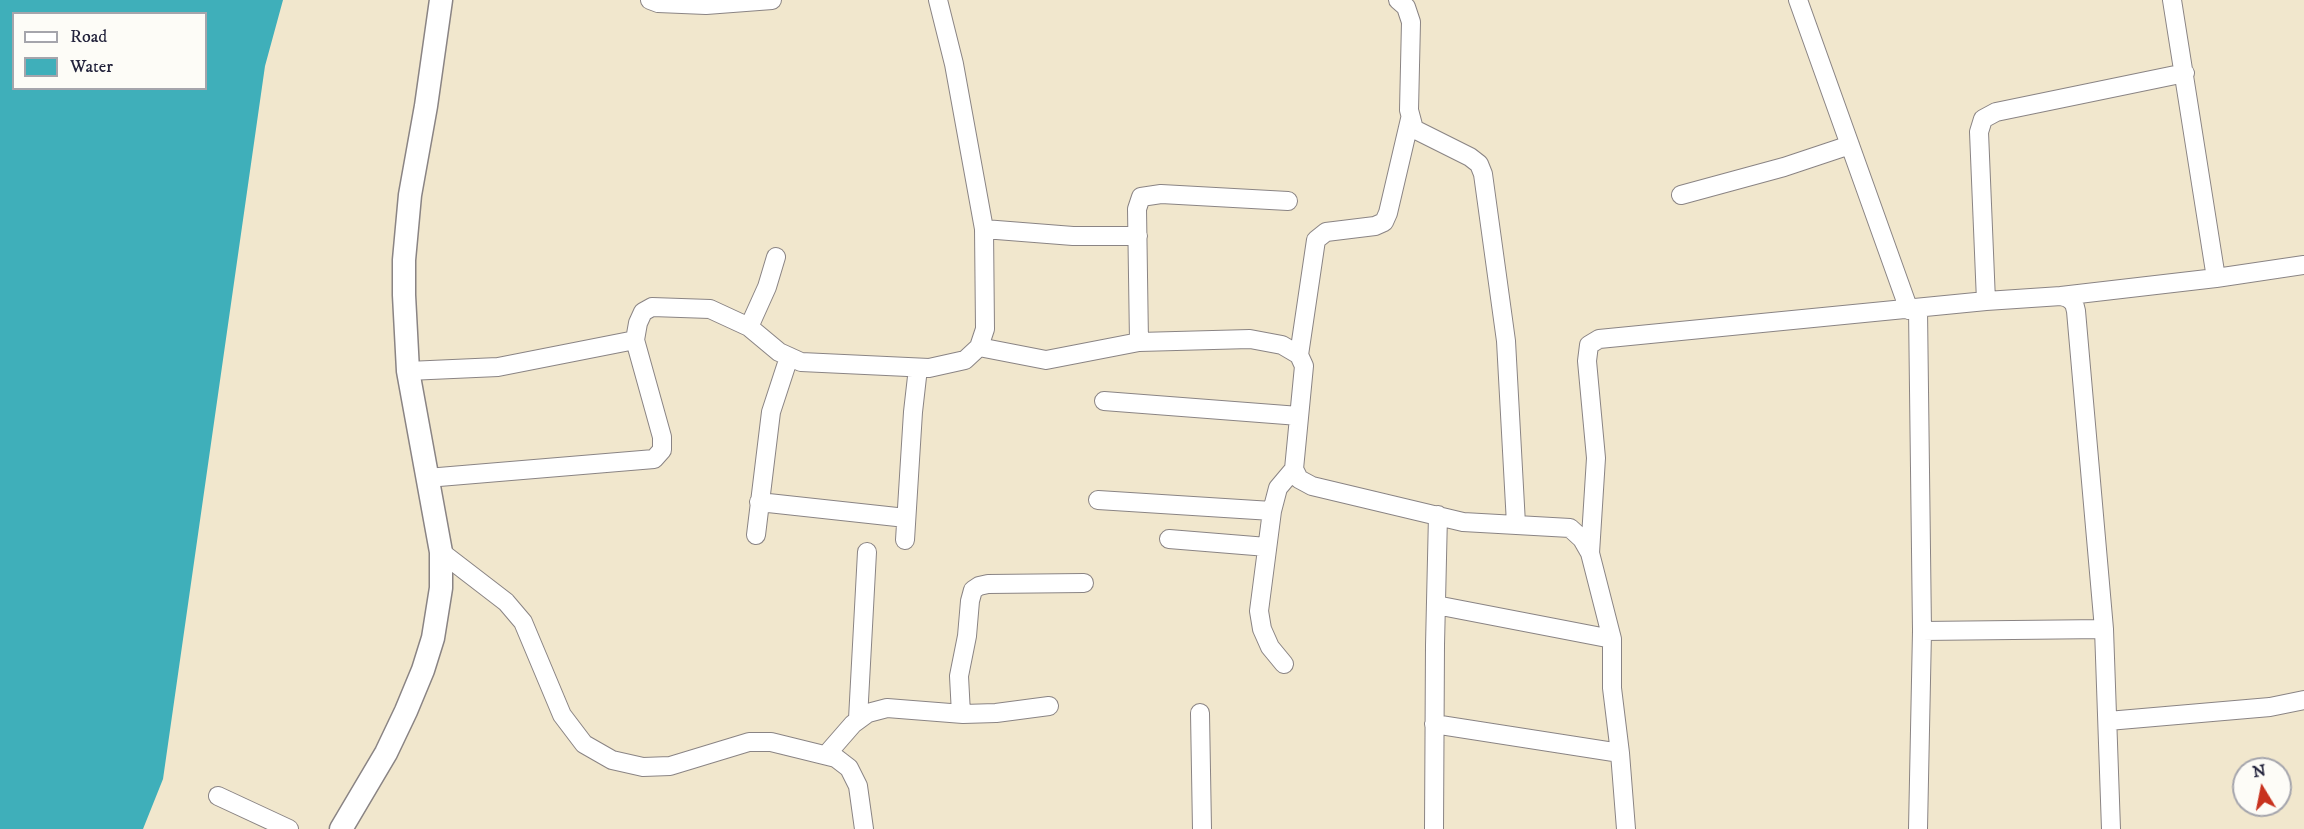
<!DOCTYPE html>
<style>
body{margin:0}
#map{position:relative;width:2304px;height:829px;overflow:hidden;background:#f1e7cd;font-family:"IM FELL DW Pica",serif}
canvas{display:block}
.legend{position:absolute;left:12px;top:12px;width:195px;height:78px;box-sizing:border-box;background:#fdfcf7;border:2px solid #a5a5ac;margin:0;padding:8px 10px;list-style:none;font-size:18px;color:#22223b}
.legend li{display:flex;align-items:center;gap:12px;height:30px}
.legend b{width:30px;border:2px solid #a5a5ac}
.north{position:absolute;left:2232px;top:757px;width:60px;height:60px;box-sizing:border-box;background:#fdfcf7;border:2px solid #a5a5ac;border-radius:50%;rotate:350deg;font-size:16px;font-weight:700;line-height:24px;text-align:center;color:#22223b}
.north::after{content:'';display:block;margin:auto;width:21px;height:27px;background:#c8321e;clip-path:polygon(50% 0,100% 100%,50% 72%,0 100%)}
</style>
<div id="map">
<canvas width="2304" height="829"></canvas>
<ul class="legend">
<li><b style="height:8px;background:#fff"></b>Road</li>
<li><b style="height:16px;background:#3fafba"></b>Water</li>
</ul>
<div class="north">N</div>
</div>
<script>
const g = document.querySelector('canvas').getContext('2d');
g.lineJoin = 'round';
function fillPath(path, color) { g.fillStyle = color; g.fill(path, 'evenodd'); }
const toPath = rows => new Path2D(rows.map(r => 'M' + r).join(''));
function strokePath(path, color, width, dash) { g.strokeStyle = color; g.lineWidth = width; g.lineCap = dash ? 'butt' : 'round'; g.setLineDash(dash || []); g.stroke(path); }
const water = toPath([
 [0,0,283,0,265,66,163,779,143,829,0,829],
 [14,14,206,14,206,88,14,88]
]);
const minor = toPath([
 [650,0,658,3,706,5,772,0],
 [1398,0,1406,7,1411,22,1409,110,1414,129,1470,157,1479,164,1483,174,1506,341,1516,524],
 [1798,0,1909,310],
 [2172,0,2216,278],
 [1681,195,1784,167,1850,145],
 [984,229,1073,236,1138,236],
 [2061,296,2216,278,2304,265],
 [1986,301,1979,132,1983,119,1996,112,2185,73],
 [749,327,767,287,776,257],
 [1139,342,1137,209,1141,197,1161,194,1288,201],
 [979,347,1046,360,1139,342,1250,339,1282,345,1299,355,1304,366,1294,469,1299,479,1312,486,1463,522,1570,528,1582,539,1590,553,1612,639,1612,688,1620,753,1626,829],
 [1299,355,1316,240,1326,232,1375,226,1384,222,1388,213,1410,119],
 [408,371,498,367,635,340],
 [1104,401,1299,416],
 [427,478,654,459,662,450,662,437,635,340,638,323,643,312,652,307,710,309,749,327,779,352,801,362,929,368,965,360,979,347,985,329,984,229,954,64,938,0],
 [1098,500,1272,511],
 [759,502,906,518],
 [756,535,771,412,789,357],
 [1169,539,1267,547],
 [905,540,913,412,918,368],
 [441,552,506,602,523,622,562,715,584,744,612,760,643,767,670,766,749,742,771,742,836,758,849,768,858,786,864,829],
 [1590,553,1596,458,1587,361,1589,345,1599,339,1986,301,2061,296,2068,298,2074,303,2076,311,2104,629,2111,829],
 [1436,605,1612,639],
 [1922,631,2104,629],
 [1284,664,1270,647,1262,629,1259,611,1272,511,1278,488,1294,469],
 [1200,713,1202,829],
 [961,714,959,676,967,636,970,601,973,590,979,586,988,584,1084,583],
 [858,719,867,552],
 [2108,721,2270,707,2304,700],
 [1434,724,1620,753],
 [826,755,853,724,868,713,887,708,963,714,996,713,1049,706],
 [218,796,289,829],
 [1434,829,1435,645,1438,515],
 [1918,829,1922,631,1918,309]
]);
const major = toPath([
 [341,829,386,753,406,711,423,670,433,638,441,588,441,552,408,371,404,295,404,260,410,195,426,106,441,0]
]);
fillPath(water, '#3fafba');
strokePath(minor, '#8a8484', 20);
strokePath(major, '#8a8484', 25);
strokePath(minor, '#fff', 18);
strokePath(major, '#fff', 22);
</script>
